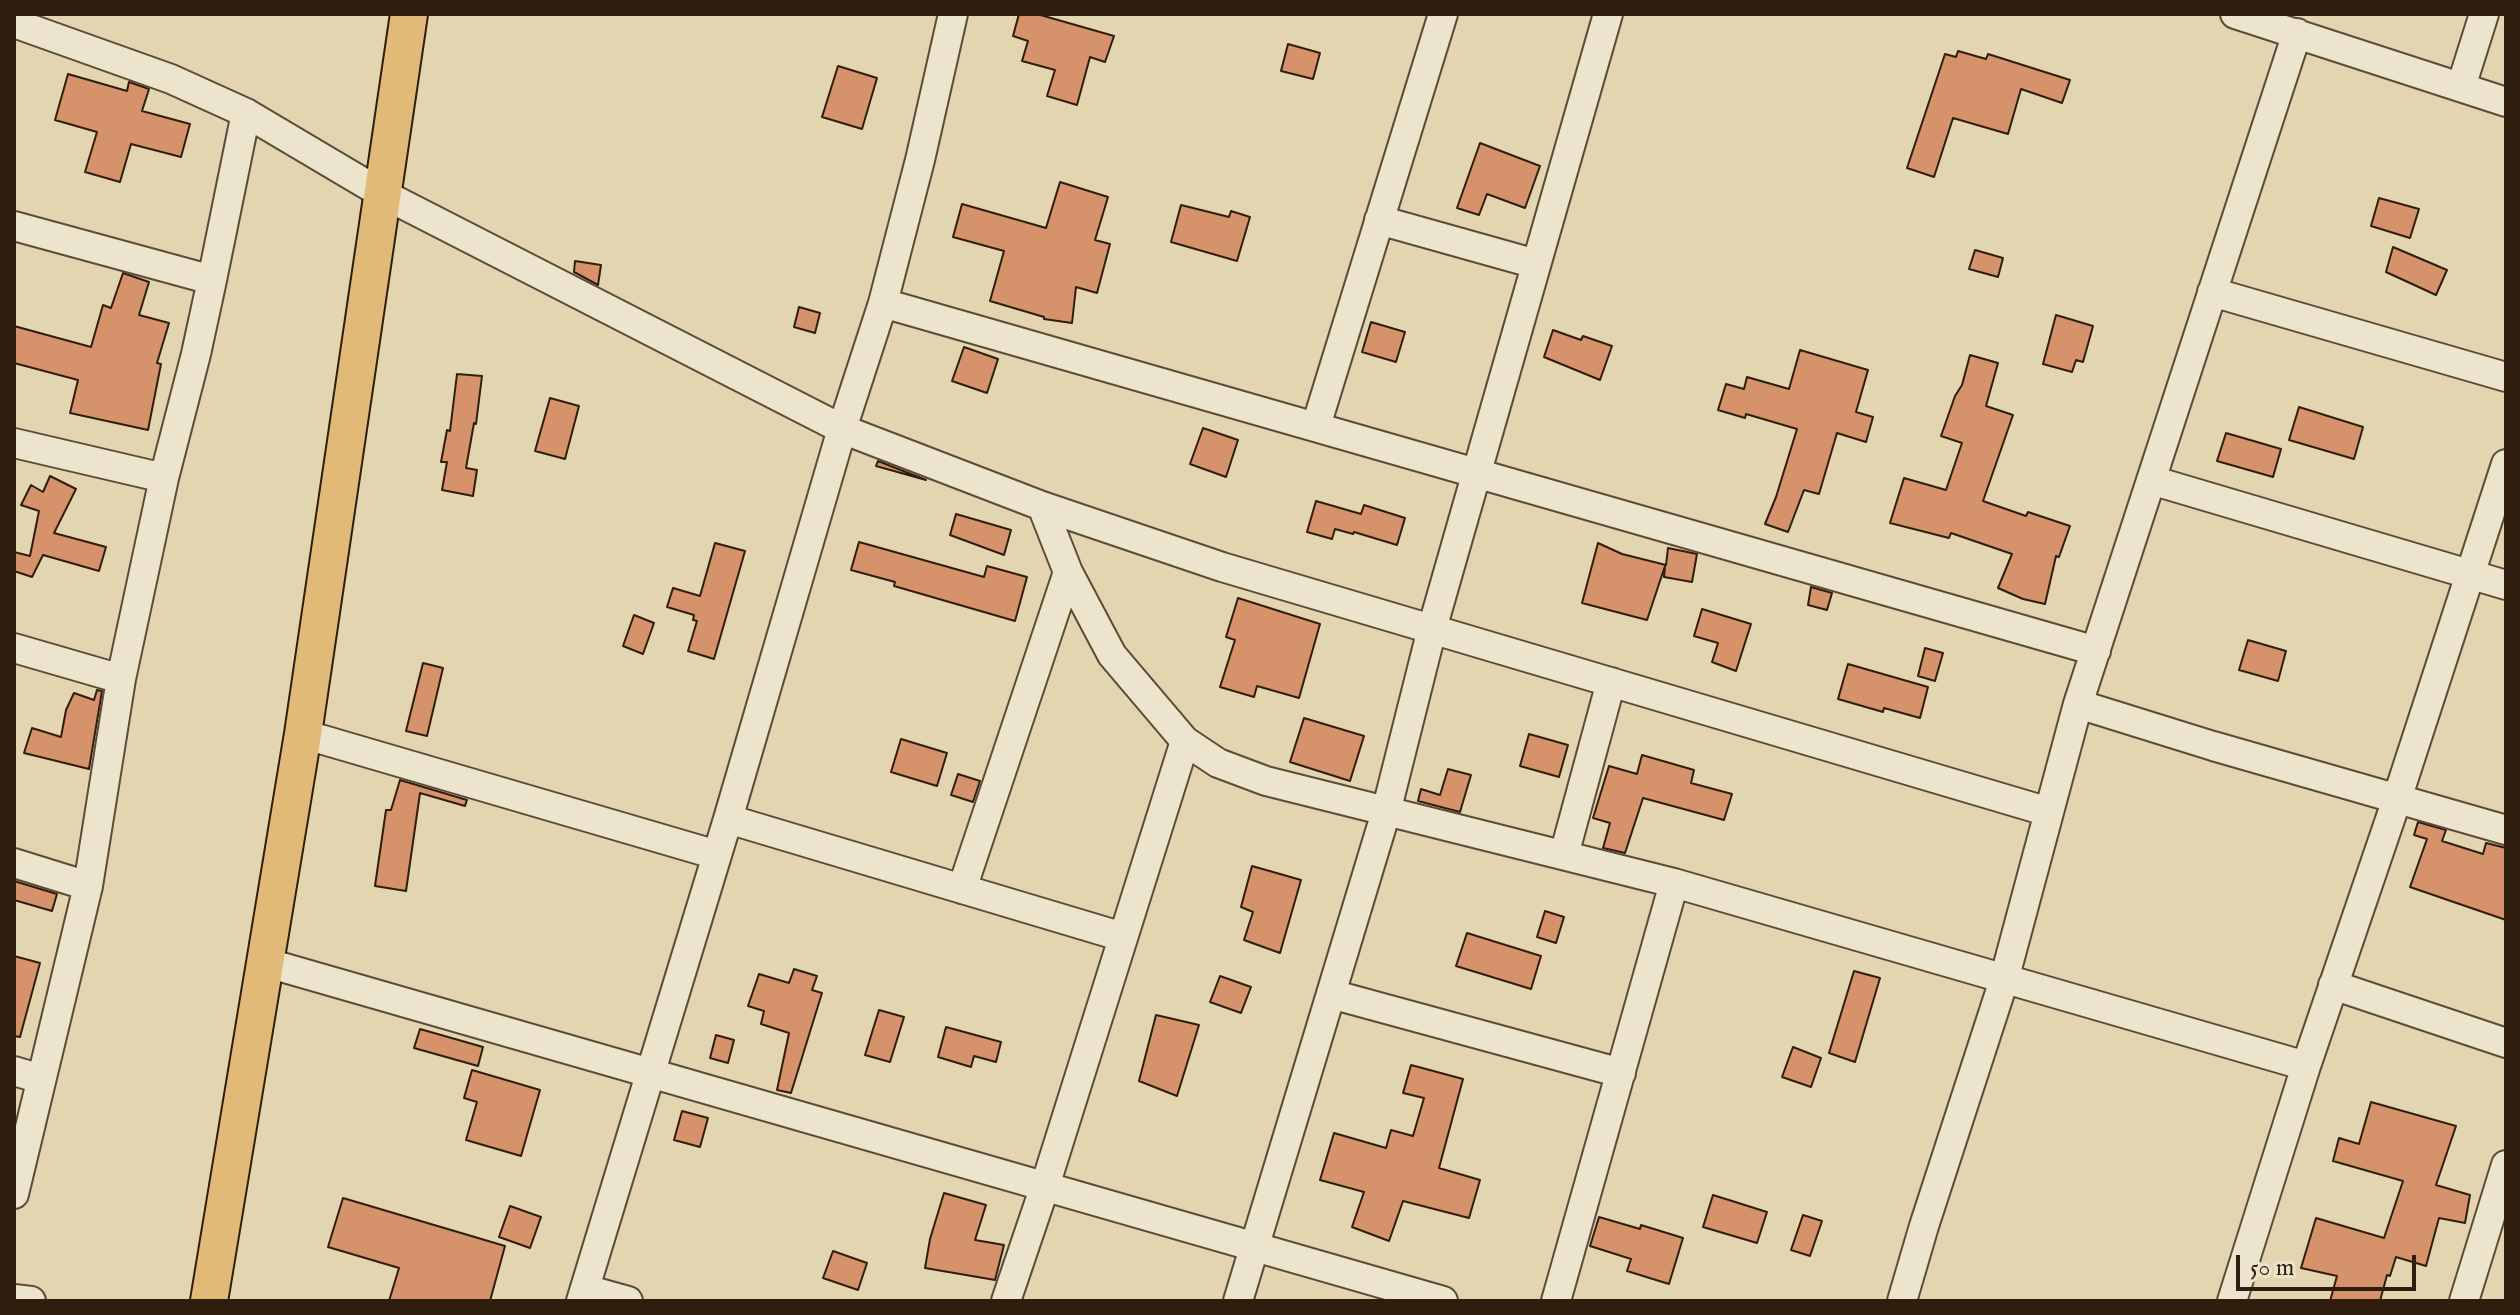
<!DOCTYPE html>
<style>
body{margin:0}
#map{position:relative;width:2520px;height:1315px;overflow:hidden;background:#e2d5b0;font-family:"IM FELL English",serif}
canvas{display:block}
.frame{position:absolute;inset:0;border:16px solid #2f1e0e;pointer-events:none}
.scale{position:absolute;left:2236px;top:1255px;width:180px;height:36px;box-sizing:border-box;border:4px solid #2f1e0e;border-top:0;padding-left:10px;font-size:24px;line-height:28px;white-space:nowrap;color:#2f1e0e;-webkit-text-stroke:6px #ece4cc;paint-order:stroke}
</style>
<div id="map">
<canvas width="2520" height="1315"></canvas>
<div class="frame"></div>
<div class="scale">50 m</div>
</div>
<script>
const g = document.querySelector('canvas').getContext('2d');
g.lineJoin = 'round';
function fillPath(path, color) { g.fillStyle = color; g.fill(path, 'evenodd'); }
const toPath = rows => new Path2D(rows.map(r => 'M' + r).join(''));
function strokePath(path, color, width, dash) { g.strokeStyle = color; g.lineWidth = width; g.lineCap = dash ? 'butt' : 'round'; g.setLineDash(dash || []); g.stroke(path); }
const building = toPath([
 [1019,14,1037,14,1114,36,1105,62,1090,57,1077,105,1047,96,1055,70,1022,61,1028,41,1013,36,1019,14],
 [1288,44,1320,53,1313,79,1281,71,1288,44],
 [1958,51,1986,59,1988,54,2070,80,2062,103,2021,89,2008,134,1953,118,1934,177,1907,168,1945,54,1956,57,1958,51],
 [838,66,877,78,862,129,822,117,838,66],
 [68,74,127,91,129,82,149,89,142,111,190,124,181,157,131,144,120,182,85,172,97,132,55,120,68,74],
 [1480,143,1540,166,1525,208,1487,194,1479,215,1457,208,1480,143],
 [1060,182,1108,197,1095,240,1110,244,1097,293,1076,287,1072,323,1044,319,1044,317,990,301,1004,251,953,237,962,204,1046,228,1060,182],
 [2379,198,2419,209,2410,238,2371,226,2379,198],
 [1181,205,1229,217,1231,211,1250,217,1237,261,1171,242,1181,205],
 [2393,247,2447,270,2436,295,2386,272,2393,247],
 [1975,250,2003,258,1998,277,1969,269,1975,250],
 [575,261,601,265,598,285,574,272,575,261],
 [123,273,149,282,139,315,169,323,157,363,161,364,148,430,70,413,78,380,14,363,14,326,91,347,103,305,111,308,123,273],
 [799,307,820,313,815,333,794,327,799,307],
 [2056,315,2093,326,2083,362,2076,360,2072,372,2043,364,2056,315],
 [1371,322,1405,332,1396,362,1362,352,1371,322],
 [1553,330,1581,340,1583,336,1612,346,1600,380,1544,357,1553,330],
 [964,347,998,359,987,393,952,381,964,347],
 [1800,350,1868,370,1856,412,1873,417,1866,442,1837,433,1819,494,1804,490,1788,532,1765,524,1776,497,1797,429,1746,414,1745,418,1718,410,1726,384,1744,389,1747,377,1789,389,1800,350],
 [1970,355,1998,363,1986,406,2013,415,1983,501,2026,516,2028,512,2070,526,2059,557,2056,556,2045,604,2023,599,1998,588,2012,554,1951,533,1949,538,1890,523,1904,478,1946,490,1962,443,1941,436,1955,396,1962,385,1970,355],
 [457,374,482,376,476,424,474,423,466,468,477,470,473,496,442,490,447,462,441,462,447,430,450,431,457,374],
 [550,398,579,406,565,459,535,451,550,398],
 [2299,407,2363,427,2354,459,2289,440,2299,407],
 [1203,428,1238,440,1226,477,1190,464,1203,428],
 [2226,433,2281,449,2273,477,2217,461,2226,433],
 [878,461,926,480,876,466,878,461],
 [50,476,76,489,54,533,106,547,99,571,43,555,32,577,14,571,14,552,30,556,39,511,21,505,31,485,43,492,50,476],
 [1316,501,1361,514,1364,505,1405,518,1397,545,1354,532,1353,534,1335,529,1332,539,1307,532,1316,501],
 [956,514,1011,530,1004,555,950,535,956,514],
 [859,542,984,577,987,566,1027,577,1015,621,894,586,895,582,851,570,859,542],
 [715,543,745,551,714,659,688,651,697,621,693,620,694,615,667,607,673,588,700,596,715,543],
 [1598,543,1622,554,1666,565,1668,548,1697,554,1692,582,1664,577,1665,566,1647,620,1582,603,1598,543],
 [1811,587,1832,593,1827,610,1808,605,1811,587],
 [1238,598,1320,624,1299,698,1257,686,1254,697,1220,687,1235,640,1226,637,1238,598],
 [1702,609,1751,624,1736,671,1712,662,1718,643,1694,636,1702,609],
 [634,615,654,623,643,654,623,646,634,615],
 [2248,640,2286,651,2278,681,2239,670,2248,640],
 [1925,648,1943,653,1935,681,1918,676,1925,648],
 [423,663,443,668,427,736,406,731,423,663],
 [1848,664,1928,687,1920,718,1884,708,1883,712,1838,699,1848,664],
 [97,690,102,691,89,769,24,753,32,728,61,737,66,710,74,693,94,700,97,690],
 [1304,718,1364,736,1350,781,1290,762,1304,718],
 [1529,734,1568,745,1559,777,1520,766,1529,734],
 [901,739,947,753,937,786,891,772,901,739],
 [1642,755,1694,770,1691,783,1732,794,1724,820,1643,798,1625,853,1603,848,1610,823,1593,818,1609,766,1637,774,1642,755],
 [1448,769,1471,775,1460,812,1418,801,1421,789,1440,795,1448,769],
 [958,774,980,781,973,802,951,795,958,774],
 [400,780,467,800,465,806,420,793,406,891,375,886,386,810,391,810,400,780],
 [2418,822,2446,830,2442,841,2483,854,2486,843,2506,848,2506,920,2410,887,2427,839,2414,835,2418,822],
 [1252,866,1301,880,1280,953,1244,940,1253,912,1241,907,1252,866],
 [14,881,57,894,52,911,14,900,14,881],
 [1545,911,1564,917,1556,943,1537,937,1545,911],
 [1467,933,1541,956,1531,989,1456,966,1467,933],
 [14,956,40,963,20,1037,14,1036,14,956],
 [794,969,817,976,812,990,822,993,791,1093,777,1090,789,1033,761,1024,764,1011,748,1006,759,974,789,983,794,969],
 [1854,971,1880,978,1855,1062,1829,1053,1854,971],
 [1220,976,1251,987,1241,1013,1210,1002,1220,976],
 [879,1010,904,1017,890,1062,865,1055,879,1010],
 [1156,1015,1199,1025,1177,1096,1139,1081,1156,1015],
 [946,1027,1001,1042,996,1062,974,1056,971,1067,938,1057,946,1027],
 [420,1029,483,1047,478,1066,414,1048,420,1029],
 [716,1035,734,1040,728,1063,710,1058,716,1035],
 [1793,1047,1821,1058,1811,1087,1782,1077,1793,1047],
 [1411,1065,1463,1079,1439,1168,1480,1180,1469,1218,1403,1201,1389,1241,1352,1227,1364,1192,1320,1180,1334,1133,1386,1148,1391,1130,1413,1136,1424,1098,1403,1093,1411,1065],
 [472,1070,540,1090,521,1156,466,1140,477,1102,464,1098,472,1070],
 [2371,1102,2456,1126,2436,1185,2470,1195,2465,1223,2439,1218,2426,1266,2396,1257,2390,1276,2387,1275,2380,1301,2330,1301,2337,1276,2301,1268,2316,1218,2384,1238,2403,1181,2333,1161,2339,1138,2359,1144,2371,1102],
 [682,1111,708,1118,700,1147,674,1140,682,1111],
 [944,1193,986,1205,975,1240,1004,1245,995,1280,925,1268,930,1239,944,1193],
 [1713,1195,1767,1212,1757,1243,1703,1227,1713,1195],
 [343,1198,505,1246,490,1301,389,1301,399,1268,328,1247,343,1198],
 [510,1206,541,1217,530,1248,499,1237,510,1206],
 [1803,1215,1822,1221,1810,1256,1791,1250,1803,1215],
 [1599,1217,1640,1229,1641,1225,1683,1238,1669,1284,1627,1271,1631,1259,1590,1246,1599,1217],
 [833,1251,867,1263,858,1290,823,1278,833,1251]
]);
const minor = toPath([
 [2235,14,2506,102],
 [14,23,171,79,246,113,381,193,842,429,1042,506,1222,567,2049,812],
 [2461,87,2484,14],
 [1379,220,1536,264],
 [14,226,212,280,196,354,164,478,121,679,88,886,14,1194],
 [212,280,246,113],
 [2212,292,2506,377],
 [883,303,2096,651],
 [1316,426,1443,14],
 [14,443,164,478],
 [2151,480,2506,585],
 [1042,506,1068,572,1112,655,1185,741,1218,763,1266,781,1674,883,2306,1066],
 [14,648,121,679],
 [2078,704,2213,746,2506,830],
 [303,734,717,855],
 [728,819,1123,937],
 [1564,855,1611,682],
 [14,863,88,886],
 [962,889,1068,572],
 [264,962,1443,1301],
 [2333,985,2506,1043],
 [1331,994,1621,1073],
 [14,1071,41,1079],
 [585,1289,628,1301],
 [14,1299,31,1301],
 [581,1301,728,819,842,429,883,303,920,160,953,14],
 [1006,1301,1045,1186,1185,741],
 [1238,1301,1386,812,1432,629,1608,14],
 [1556,1301,1674,883],
 [1902,1301,1924,1226,2004,980,2078,704,2297,33],
 [2232,1301,2306,1066,2397,799,2506,464],
 [2464,1301,2506,1165]
]);
const major = toPath([
 [209,1301,303,734,409,14]
]);
fillPath(building, '#d6926a');
strokePath(building, '#2f1e0e', 2);
strokePath(minor, '#5c4c36', 32);
strokePath(major, '#2f1e0e', 40);
strokePath(minor, '#ece4cc', 28);
strokePath(major, '#e1ba78', 36);
</script>
